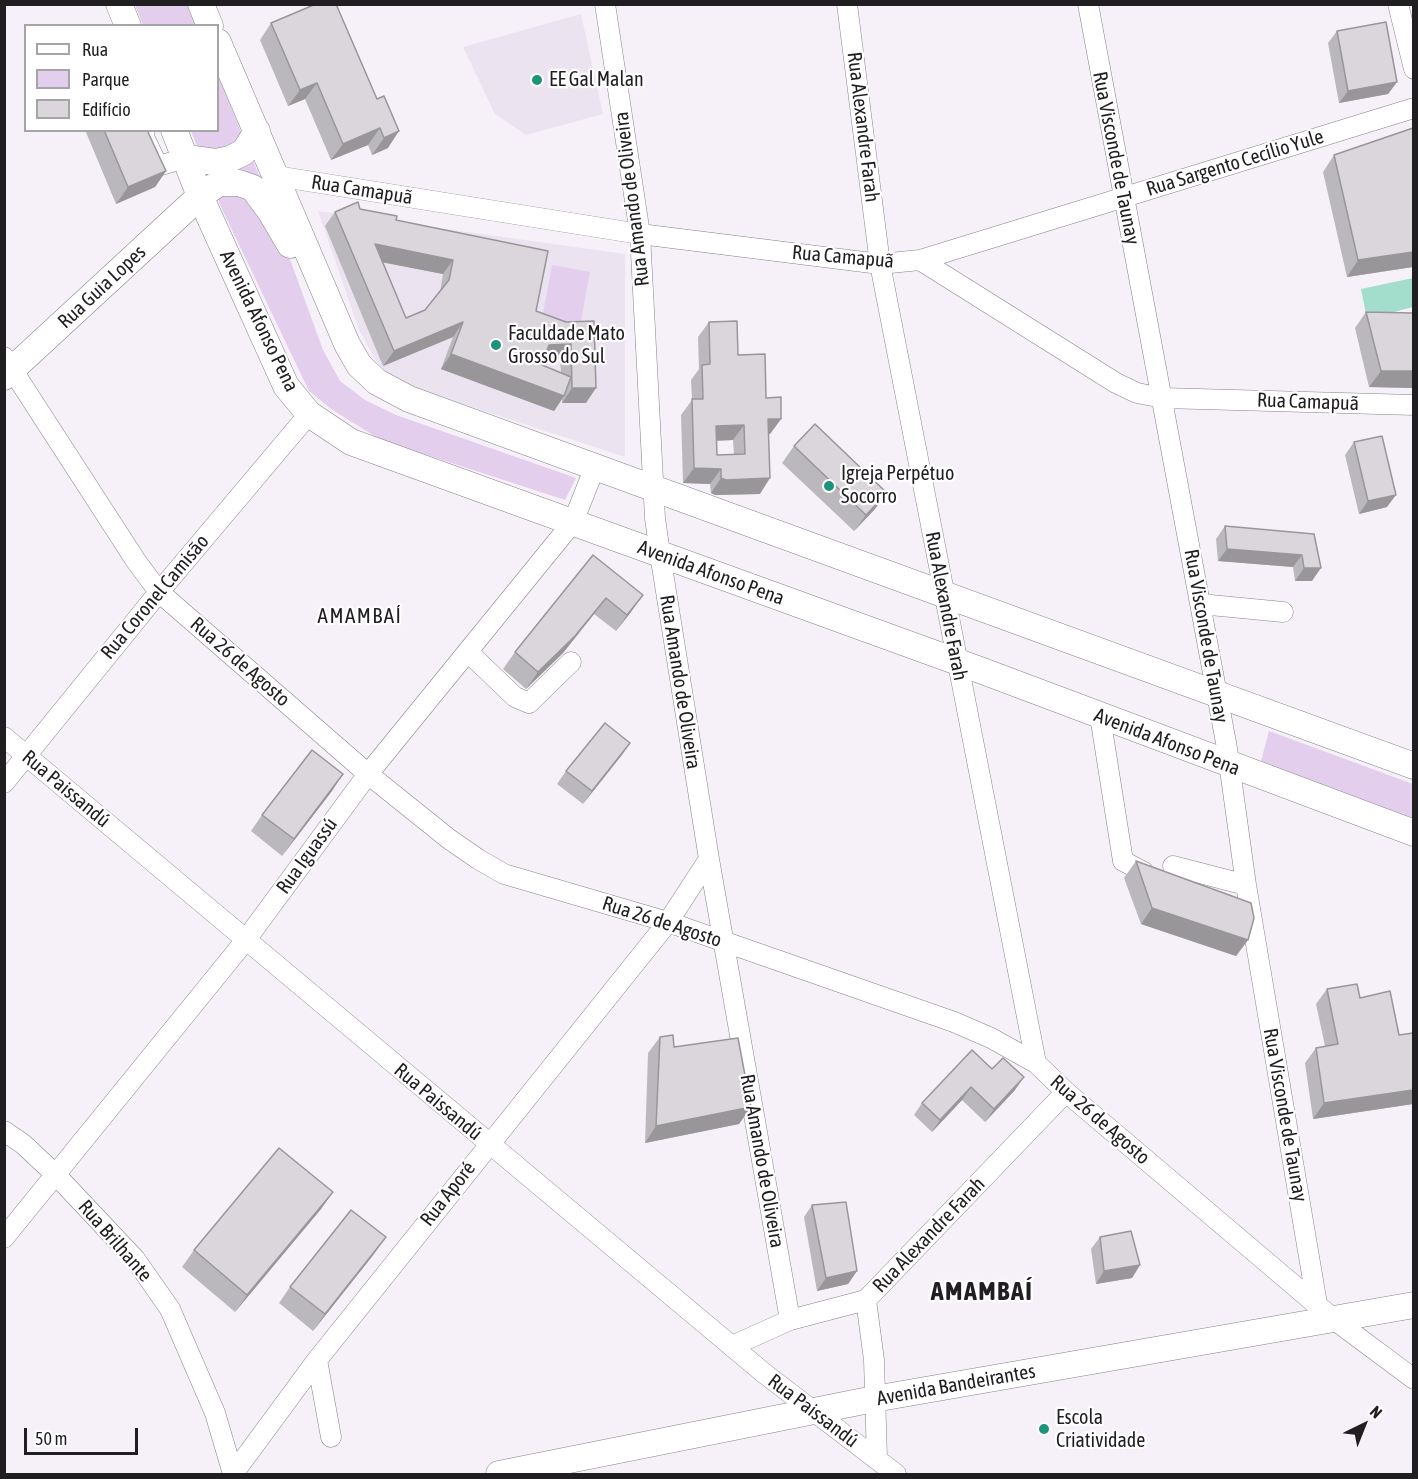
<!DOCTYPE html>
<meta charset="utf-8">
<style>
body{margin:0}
#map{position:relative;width:1418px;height:1479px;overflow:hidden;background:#f6f1f8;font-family:"Asap Condensed",sans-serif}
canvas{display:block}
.frame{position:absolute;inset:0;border:6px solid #201e21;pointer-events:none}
.legend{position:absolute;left:24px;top:24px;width:195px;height:108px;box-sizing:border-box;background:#fff;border:2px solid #a6a5a6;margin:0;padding:8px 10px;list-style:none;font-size:18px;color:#201e21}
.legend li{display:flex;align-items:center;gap:12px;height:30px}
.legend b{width:30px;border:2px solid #a6a5a6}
.north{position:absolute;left:1334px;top:1395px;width:60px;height:60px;-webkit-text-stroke:4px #fff;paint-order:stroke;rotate:43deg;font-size:16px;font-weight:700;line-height:24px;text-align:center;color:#201e21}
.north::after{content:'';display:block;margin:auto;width:21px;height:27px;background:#201e21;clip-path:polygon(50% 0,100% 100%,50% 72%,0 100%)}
.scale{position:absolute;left:24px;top:1428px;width:114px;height:27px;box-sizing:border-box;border:3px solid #201e21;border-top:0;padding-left:8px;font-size:18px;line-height:21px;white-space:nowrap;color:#201e21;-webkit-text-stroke:4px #fff;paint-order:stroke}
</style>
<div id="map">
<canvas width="1418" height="1479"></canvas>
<div class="frame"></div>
<ul class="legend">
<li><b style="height:8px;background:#fff"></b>Rua</li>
<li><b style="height:16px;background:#e3ceed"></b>Parque</li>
<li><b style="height:16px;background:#dad6dc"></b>Edifício</li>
</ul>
<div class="north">N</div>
<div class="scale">50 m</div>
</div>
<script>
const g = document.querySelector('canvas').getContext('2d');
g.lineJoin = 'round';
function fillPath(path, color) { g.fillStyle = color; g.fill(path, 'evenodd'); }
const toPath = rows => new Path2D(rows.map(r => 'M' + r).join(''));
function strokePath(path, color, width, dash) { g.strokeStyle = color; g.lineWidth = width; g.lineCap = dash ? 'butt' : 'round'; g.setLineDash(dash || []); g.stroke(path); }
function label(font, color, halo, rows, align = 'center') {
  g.font = font + ' "Asap Condensed",sans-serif'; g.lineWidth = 4.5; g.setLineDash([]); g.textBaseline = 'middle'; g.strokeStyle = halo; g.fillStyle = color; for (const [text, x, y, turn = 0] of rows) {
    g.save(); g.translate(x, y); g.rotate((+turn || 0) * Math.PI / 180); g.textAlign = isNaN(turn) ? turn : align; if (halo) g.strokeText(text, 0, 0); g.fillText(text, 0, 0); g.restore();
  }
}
const built = toPath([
 [581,14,603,114,526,135,495,114,463,47],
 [318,211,625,254,625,457,426,392,389,376,375,359,359,330]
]);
const green = toPath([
 [135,5,187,5,196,25,143,25],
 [218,76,263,185,323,350,340,381,365,400,396,415,576,478,565,500,381,440,331,409,309,391,221,207,191,131,218,130],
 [552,265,590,272,579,331,541,324],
 [1269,731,1413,784,1413,824,1260,765]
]);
const water = toPath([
 [1413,278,1413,307,1367,319,1361,289]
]);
const minor = toPath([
 [605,4,640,234,655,518,660,554,709,859,790,1320],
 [847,4,880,264,1036,1063],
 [1088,4,1227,748,1246,885,1317,1304],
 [1398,4,1414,69],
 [145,130,143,135,158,166,186,158],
 [276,176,640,234,880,264,920,260,1414,108],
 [920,260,1116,383,1137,393,1163,398,1414,405],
 [4,357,136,561,159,592,368,774,449,839,478,859,504,874,668,922,954,1022,991,1038,1036,1063,1066,1092,1336,1321,1414,1379],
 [1200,604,1283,612],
 [468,652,515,697,529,703,571,662],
 [1100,716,1123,861,1144,872],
 [4,737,765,1374,896,1474],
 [4,783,159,592,309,414],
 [1173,866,1246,885],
 [4,1131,23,1144,55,1174,135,1259,170,1309,215,1413,233,1474],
 [4,1238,245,941,368,774,573,522,595,467],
 [866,1300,874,1360,877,1459],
 [732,1346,790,1320,866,1300,1066,1092],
 [317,1360,331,1437],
 [233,1474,317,1360,668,922,709,859]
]);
const major = toPath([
 [119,4,128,26],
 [201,4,210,26],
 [218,42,347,344,359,365,377,382,409,399,1414,766],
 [174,130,200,196,286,386,309,414,351,442,980,670,1414,833],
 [186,158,216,162,230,159,244,152,257,131],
 [4,377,200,196,219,183,239,183,253,188,270,211,290,245],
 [499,1474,874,1399,1414,1305]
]);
const wall = toPath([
 [336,4,388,148,372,155,368,145,331,160,305,99,288,106,260,40,271,23],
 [1337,31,1397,82,1388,94,1339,103,1328,43],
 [85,130,147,130,166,171,155,187,116,204],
 [1334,155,1413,267,1347,277,1323,172],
 [360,209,396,220,536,311,566,322,586,403,562,403,562,399,554,411,441,369,453,337,383,366,325,226,335,212],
 [383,262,443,274,440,292,425,310,406,318],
 [544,359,560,359,561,373,542,365],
 [1366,312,1413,388,1369,387,1355,328],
 [709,322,738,355,781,419,770,434,769,434,760,494,715,495,711,493,710,484,683,483,681,415,692,400,691,380,699,369,698,337],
 [733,440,734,455,717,455,716,441],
 [1354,442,1387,507,1359,514,1345,455],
 [794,446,875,509,854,531,782,463],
 [1225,526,1314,534,1312,581,1295,581,1293,567,1218,561,1216,539],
 [593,555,631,612,616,631,594,614,563,653,526,689,503,669,515,652],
 [630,743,583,804,557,784,566,771],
 [332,791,282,856,251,831,262,815],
 [1136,861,1248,940,1236,956,1141,924,1124,878],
 [1327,989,1360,998,1413,1104,1313,1119,1305,1063,1316,1048,1325,1046,1316,1004],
 [660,1037,751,1107,739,1124,645,1143,648,1053],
 [972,1050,1015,1090,985,1122,962,1100,932,1132,914,1115,922,1103],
 [333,1192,321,1209,235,1312,182,1267,194,1250],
 [812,1205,857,1271,848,1284,817,1291,804,1217],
 [1100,1237,1140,1265,1132,1278,1096,1284,1091,1249],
 [374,1254,313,1331,279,1303,290,1287]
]);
const shadedWall = toPath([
 [1397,82,1388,94,1339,103,1348,91],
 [317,83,305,99,288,106,300,90],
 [380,128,368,145,331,160,343,144],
 [399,131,388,148,372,155,384,138],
 [166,171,155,187,116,204,128,187],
 [375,244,453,260,443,274,365,259],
 [1413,252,1413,267,1347,277,1358,260],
 [463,322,453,337,383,366,394,351],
 [571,344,560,359,539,359,549,345],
 [451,354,564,396,554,411,441,369],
 [1381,371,1413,371,1413,388,1369,387],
 [572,388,596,388,586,403,562,403],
 [768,419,781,419,770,434,758,435],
 [744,425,733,440,705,441,716,426],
 [694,468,721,469,710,484,683,483],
 [721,478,770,478,760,494,715,495,711,493],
 [887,493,875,509,854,531,866,515],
 [1396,495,1387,507,1359,514,1368,501],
 [1227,549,1302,555,1293,567,1218,561],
 [1304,568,1321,568,1312,581,1295,581],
 [643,595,631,612,616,631,627,615],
 [606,598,594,614,563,653,526,689,538,672],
 [630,743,622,755,583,804,592,791],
 [343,774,332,791,282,856,294,839],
 [1152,908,1248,940,1236,956,1141,924],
 [1024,1077,1015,1090,985,1122,994,1109],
 [971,1087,962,1100,932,1132,940,1120],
 [1413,1090,1413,1104,1313,1119,1324,1103],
 [751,1107,739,1124,645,1143,656,1126],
 [333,1192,321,1209,235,1312,247,1295],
 [386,1237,374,1254,313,1331,325,1314],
 [1140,1265,1132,1278,1096,1284,1104,1271],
 [857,1271,848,1284,817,1291,826,1278]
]);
const building = toPath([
 [316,4,336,4,377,99,384,96,399,131,384,138,380,128,343,144,317,83,300,90,271,23,316,4],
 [1386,22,1397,82,1348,91,1337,31,1386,22],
 [1413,128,1413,252,1358,260,1334,155,1413,128],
 [104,130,147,130,166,171,128,187,104,130],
 [358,202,360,209,397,216,396,220,548,251,536,311,566,322,594,321,596,388,572,388,571,344,549,345,542,365,571,377,564,396,451,354,463,322,394,351,335,212,358,202],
 [375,244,453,260,449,280,425,310,406,318,375,244],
 [1366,312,1413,313,1413,371,1381,371,1366,312],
 [737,321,738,355,765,354,766,398,781,397,781,419,768,419,770,478,726,480,721,478,721,469,694,468,692,399,703,399,702,365,710,364,709,322,737,321],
 [744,425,745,454,717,455,716,426,744,425],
 [815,424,887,493,866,515,794,446,815,424],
 [1382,436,1396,495,1368,501,1354,442,1382,436],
 [1225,526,1314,534,1321,568,1304,568,1302,555,1227,549,1225,526],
 [593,555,643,595,627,615,606,598,575,636,538,672,515,652,593,555],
 [605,723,630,743,592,791,566,771,605,723],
 [312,750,343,774,294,839,262,815,312,750],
 [1136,861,1251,903,1254,918,1248,940,1152,908,1136,861],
 [1357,984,1360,998,1390,991,1399,1035,1413,1033,1413,1090,1324,1103,1316,1048,1338,1044,1327,989,1357,984],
 [673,1035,674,1047,738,1038,751,1107,656,1126,660,1037,673,1035],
 [972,1050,992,1069,1003,1058,1024,1077,994,1109,971,1087,940,1120,922,1103,972,1050],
 [279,1148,333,1192,247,1295,194,1250,279,1148],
 [846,1202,857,1271,826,1278,812,1205,846,1202],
 [351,1210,386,1237,325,1314,290,1287,351,1210],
 [1131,1231,1140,1265,1104,1271,1100,1237,1131,1231]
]);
const markers = [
 [537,80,6,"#1c947a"],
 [496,345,6,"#1c947a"],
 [829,486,6,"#1c947a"],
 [1044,1429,6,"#1c947a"]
];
const poiNames = [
 ["EE Gal Malan",549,80],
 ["Faculdade Mato",508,334],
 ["Grosso do Sul",508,357],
 ["Igreja Perpétuo",841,474],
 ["Socorro",841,497],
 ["Escola",1056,1418],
 ["Criatividade",1056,1441]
];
const streetNames = [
 ["Rua Alexandre Farah",863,127,83],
 ["Rua Visconde de Taunay",1116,158,79],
 ["Rua Sargento Cecílio Yule",1235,163,-17],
 ["Rua Camapuã",362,190,9],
 ["Rua Amando de Oliveira",632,199,-97],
 ["Rua Camapuã",843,257,5],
 ["Rua Guia Lopes",102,287,-43],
 ["Avenida Afonso Pena",259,321,64],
 ["Rua Camapuã",1308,402,2],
 ["Avenida Afonso Pena",711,573,20],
 ["Rua Coronel Camisão",155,597,-50],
 ["Rua Alexandre Farah",946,606,79],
 ["Rua Visconde de Taunay",1206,636,80],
 ["Rua 26 de Agosto",240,662,41],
 ["Rua Amando de Oliveira",680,682,81],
 ["Avenida Afonso Pena",1167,742,21],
 ["Rua Paissandú",66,789,40],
 ["Rua Iguassú",307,856,-54],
 ["Rua 26 de Agosto",662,922,18],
 ["Rua Paissandú",438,1102,40],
 ["Rua Visconde de Taunay",1285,1115,80],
 ["Rua 26 de Agosto",1100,1120,41],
 ["Rua Amando de Oliveira",762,1161,80],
 ["Rua Aporé",448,1194,-52],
 ["Rua Alexandre Farah",929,1235,-46],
 ["Rua Brilhante",115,1241,49],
 ["Avenida Bandeirantes",956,1385,-10],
 ["Rua Paissandú",813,1411,37]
];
const neighbourhoodNames = [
 ["AMAMBAÍ",360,616]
];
const districtNames = [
 ["AMAMBAÍ",982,1292]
];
fillPath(built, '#ece3f0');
fillPath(green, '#e3ceed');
fillPath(water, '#a3ddcb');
strokePath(minor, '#878389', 21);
strokePath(major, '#878389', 27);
strokePath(minor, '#fff', 20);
strokePath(major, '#fff', 26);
fillPath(wall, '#bbb8bd');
fillPath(shadedWall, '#99969a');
fillPath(building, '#dad6dc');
strokePath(building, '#99969a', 1.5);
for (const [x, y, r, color] of markers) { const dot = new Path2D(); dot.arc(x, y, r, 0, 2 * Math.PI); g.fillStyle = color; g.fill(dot); strokePath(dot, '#fff', 2); }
label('20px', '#201e21', '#fff', poiNames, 'left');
label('20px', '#201e21', '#fff', streetNames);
g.letterSpacing = '1.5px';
label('21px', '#201e21', '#fff', neighbourhoodNames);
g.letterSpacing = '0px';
g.letterSpacing = '1.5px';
label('bold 26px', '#201e21', '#fff', districtNames);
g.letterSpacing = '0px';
</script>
